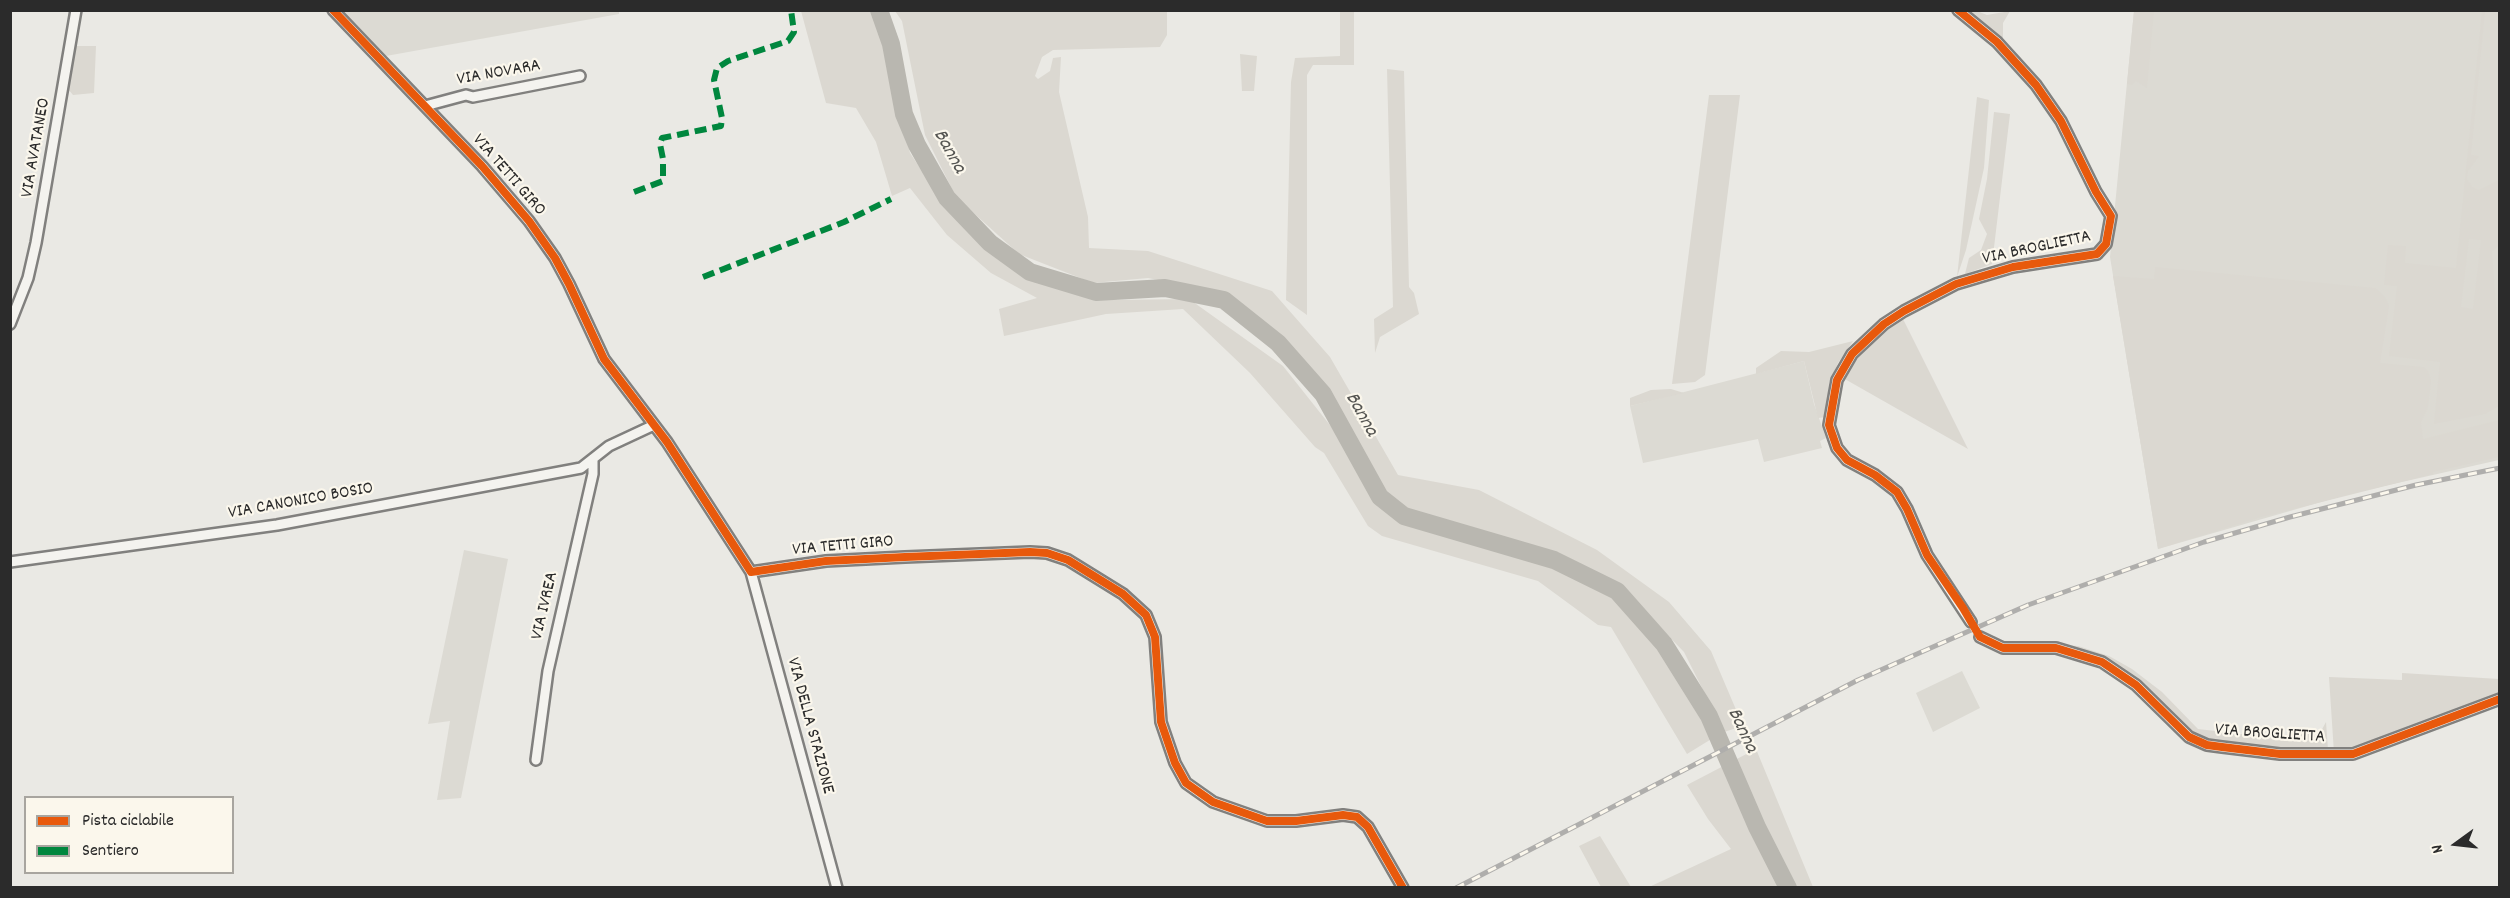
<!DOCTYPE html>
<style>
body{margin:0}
#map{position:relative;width:2510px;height:898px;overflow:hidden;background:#eae9e4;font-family:Dekko,sans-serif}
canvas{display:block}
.frame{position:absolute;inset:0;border:12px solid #2b2b2b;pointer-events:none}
.legend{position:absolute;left:24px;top:796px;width:210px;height:78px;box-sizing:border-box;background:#fbf7ec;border:2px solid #a8a59f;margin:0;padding:8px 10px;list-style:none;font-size:18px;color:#2b2b2b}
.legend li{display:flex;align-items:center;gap:12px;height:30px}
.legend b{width:30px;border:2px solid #a8a59f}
.north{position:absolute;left:2426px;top:814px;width:60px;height:60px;-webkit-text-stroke:4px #fbf7ec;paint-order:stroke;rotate:255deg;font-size:16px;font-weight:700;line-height:24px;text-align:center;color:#2b2b2b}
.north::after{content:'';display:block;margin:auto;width:21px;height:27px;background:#2b2b2b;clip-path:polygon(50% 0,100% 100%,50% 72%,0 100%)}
</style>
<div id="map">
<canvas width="2510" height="898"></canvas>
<div class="frame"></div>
<ul class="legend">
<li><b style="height:8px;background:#e8590c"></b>Pista ciclabile</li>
<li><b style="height:8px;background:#00873e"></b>Sentiero</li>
</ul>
<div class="north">N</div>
</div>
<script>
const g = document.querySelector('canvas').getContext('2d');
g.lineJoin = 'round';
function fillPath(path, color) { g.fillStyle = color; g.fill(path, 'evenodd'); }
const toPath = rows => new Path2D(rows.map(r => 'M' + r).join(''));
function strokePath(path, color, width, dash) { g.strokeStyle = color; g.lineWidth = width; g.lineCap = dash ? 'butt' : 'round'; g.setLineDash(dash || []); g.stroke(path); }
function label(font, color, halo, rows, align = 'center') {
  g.font = font + ' Dekko,sans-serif'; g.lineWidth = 4.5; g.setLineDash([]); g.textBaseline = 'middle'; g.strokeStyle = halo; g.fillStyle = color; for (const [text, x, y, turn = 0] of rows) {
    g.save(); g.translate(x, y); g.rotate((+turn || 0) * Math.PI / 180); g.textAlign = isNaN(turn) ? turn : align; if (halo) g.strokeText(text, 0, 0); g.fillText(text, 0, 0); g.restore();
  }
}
const built = toPath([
 [619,11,619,14,386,56,342,11],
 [2134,11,2499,11,2499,460,2349,494,2158,549,2110,257],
 [1804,361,1814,404,1826,438,1820,441,1822,448,1764,462,1758,439,1643,463,1630,406],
 [464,550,508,559,461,798,437,800,450,721,428,724],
 [1962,671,1980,708,1933,732,1916,693]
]);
const green = toPath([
 [801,11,873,11,886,42,897,101,910,153,944,204,984,248,1025,275,1087,295,1112,300,1189,299,1283,366,1337,434,1374,502,1403,520,1549,564,1608,592,1660,644,1713,738,1687,754,1611,627,1598,625,1538,581,1382,536,1368,526,1324,453,1315,447,1250,373,1183,309,1106,314,1004,336,999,309,1037,298,991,273,947,235,910,188,892,196,876,142,856,108,826,103],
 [895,11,1167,11,1167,35,1160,47,1053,50,1042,57,1035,76,1038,79,1050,71,1053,58,1061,57,1059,92,1088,217,1089,248,1148,251,1272,291,1330,357,1398,475,1479,490,1597,550,1669,602,1711,651,1743,726,1724,732,1684,652,1622,588,1561,556,1411,511,1386,495,1331,393,1285,340,1226,293,1148,278,1093,283,1019,254,956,197,925,135,902,21],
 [1340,11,1354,11,1354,65,1313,65,1307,75,1307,315,1286,300,1291,82,1295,58,1340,56],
 [1964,11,1977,11,1987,15,2010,11,2003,23,2003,41],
 [2134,11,2154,11,2147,88,2136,81,2131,85,2127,84],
 [2482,11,2485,11,2471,155,2479,156,2468,171,2467,179,2472,187,2479,190,2499,180,2499,245,2492,251,2499,349,2499,406,2485,414,2434,424,2440,362,2389,356,2397,286,2384,285,2388,245,2406,246,2405,263,2456,268],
 [2469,239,2481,240,2473,309,2461,307],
 [73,46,96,46,94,93,73,95,68,89],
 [1240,54,1257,56,1254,91,1242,91],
 [1387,69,1404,71,1409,287,1414,293,1419,314,1380,337,1375,353,1374,319,1393,307],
 [1709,95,1740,95,1705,375,1695,382,1672,384],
 [1977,97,1989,100,1984,168,1966,250,1957,277],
 [1994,112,2010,114,1992,264,1965,274,1969,258,1981,250,1987,234,1979,219,1987,179],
 [2155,267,2375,288,2385,297,2389,306,2380,363,2423,367,2428,371,2431,381,2428,407,2421,422,2423,439,2499,420,2499,457,2433,472,2433,474,2258,518,2158,549,2113,276,2154,279],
 [1903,319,1968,449,1843,378,1856,354,1877,334],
 [1853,341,1838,363,1829,383,1827,417,1818,418,1804,361,1756,374,1756,368,1781,351,1809,352],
 [1671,389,1684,393,1630,406,1630,398,1651,390],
 [2048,644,2078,646,2109,656,2132,669,2162,692,2198,729,2258,736,2320,733,2326,722,2328,750,2209,743,2186,731,2108,662],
 [2402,673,2499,679,2499,694,2354,749,2334,753,2329,677,2402,680],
 [1756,749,1813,887,1649,887,1731,849,1708,819,1687,785],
 [1600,836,1631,887,1601,887,1579,846]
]);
const river = toPath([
 [879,10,891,44,904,114,917,145,947,198,990,243,1030,272,1096,292,1165,288,1224,300,1278,343,1323,394,1380,497,1404,516,1554,560,1617,591,1664,644,1709,716,1757,827,1788,888]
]);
const streetTunnel = toPath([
 [1971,622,1980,637]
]);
const street = toPath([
 [333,10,482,166,529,221,555,258,569,284,604,359,667,442,751,572,826,561,905,557,1030,552,1047,553,1068,560,1123,594,1146,615,1155,637,1161,722,1175,763,1186,783,1213,802,1267,821,1296,821,1343,815,1357,817,1368,827,1403,888],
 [1958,10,1997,42,2036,85,2061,121,2096,192,2111,216,2106,244,2097,254,2013,267,1956,284,1904,311,1884,324,1852,354,1837,380,1829,425,1837,448,1847,460,1875,475,1897,492,1907,509,1927,555,1971,622],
 [425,106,466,95,473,97,580,76],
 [10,324,28,278,36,243,76,10],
 [10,562,277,525,581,468,609,446,654,425],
 [751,572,837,888],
 [1980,637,2003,648,2056,648,2102,662,2136,685,2189,737,2207,745,2222,747,2280,754,2353,754,2500,699],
 [536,760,548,671,593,474,593,460]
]);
const rail = toPath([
 [1456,888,1858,680,2028,605,2204,542,2290,517,2416,485,2500,468]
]);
const quiet = toPath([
 [634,192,663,181,663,159,660,144,662,138,721,126,722,118,714,80,717,68,728,61,788,41,794,32,791,10],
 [703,277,844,222,891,199]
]);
const cycleway = toPath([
 [333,10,482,166,529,221,555,258,569,284,604,359,667,442,751,572,826,561,905,557,1030,552,1047,553,1068,560,1123,594,1146,615,1155,637,1161,722,1175,763,1186,783,1213,802,1267,821,1296,821,1343,815,1357,817,1368,827,1403,888],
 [1958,10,1997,42,2036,85,2061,121,2096,192,2111,216,2106,244,2097,254,2013,267,1956,284,1904,311,1884,324,1852,354,1837,380,1829,425,1837,448,1847,460,1875,475,1897,492,1907,509,1927,555,1963,608,1980,637,2003,648,2056,648,2102,662,2136,685,2189,737,2207,745,2222,747,2280,754,2353,754,2500,699]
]);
const streetNames = [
 ["VIA NOVARA",499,74,-10],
 ["VIA AVATANEO",37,148,-80],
 ["VIA TETTI GIRO",508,176,49],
 ["VIA BROGLIETTA",2037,249,-12],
 ["VIA CANONICO BOSIO",301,502,-10],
 ["VIA TETTI GIRO",843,547,-5],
 ["VIA IVREA",546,606,-77],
 ["VIA DELLA STAZIONE",809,726,75],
 ["VIA BROGLIETTA",2270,735,4]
];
const waterNames = [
 ["Banna",948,152,61],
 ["Banna",1360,415,61],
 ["Banna",1741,731,65]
];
fillPath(built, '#dcdad3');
fillPath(green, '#dbd8d1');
strokePath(river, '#b9b7b0', 18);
strokePath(streetTunnel, '#c4c3bf', 9, [9, 4.5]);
strokePath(street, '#81807e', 14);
strokePath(street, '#f4f3ef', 9);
strokePath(rail, '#afaeac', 5);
strokePath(rail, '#fbf7ec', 3, [9]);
strokePath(quiet, '#00873e', 6, [12, 6]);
strokePath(cycleway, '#e8590c', 8);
label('18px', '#2b2b2b', '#fbf7ec', streetNames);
label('italic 20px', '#555552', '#fbf7ec', waterNames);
</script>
